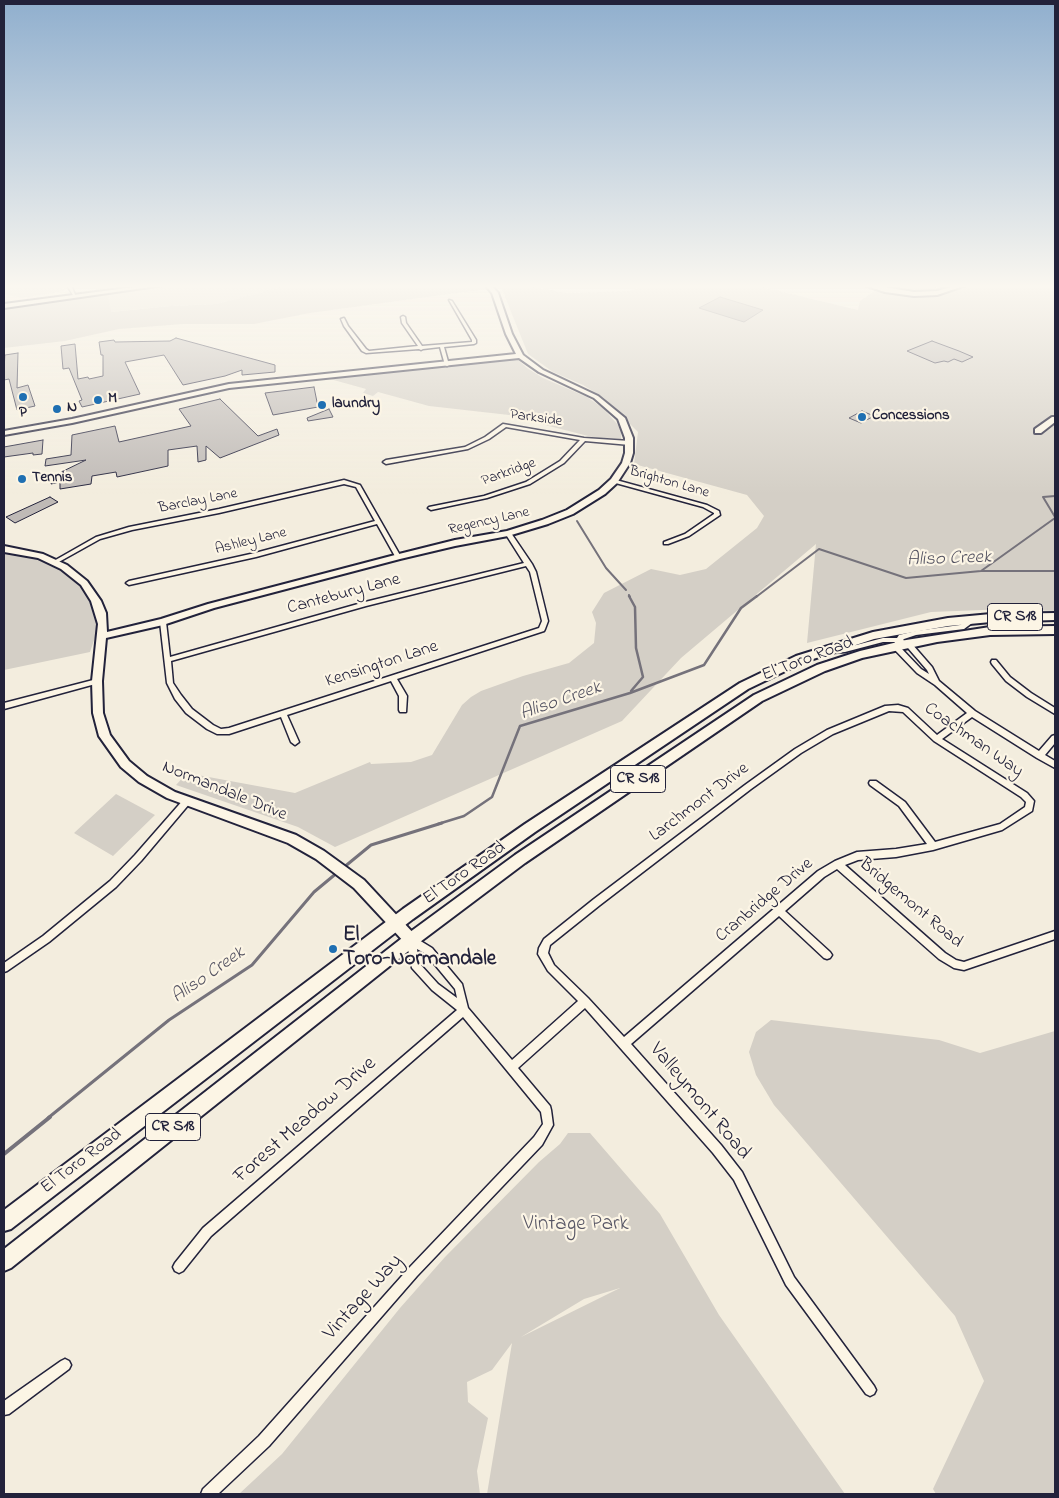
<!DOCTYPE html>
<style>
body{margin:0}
#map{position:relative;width:1059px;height:1498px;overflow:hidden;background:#f3edde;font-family:"Indie Flower",sans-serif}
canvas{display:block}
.frame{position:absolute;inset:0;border:5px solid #22223b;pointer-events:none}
</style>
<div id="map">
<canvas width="1059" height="1498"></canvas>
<div class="frame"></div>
</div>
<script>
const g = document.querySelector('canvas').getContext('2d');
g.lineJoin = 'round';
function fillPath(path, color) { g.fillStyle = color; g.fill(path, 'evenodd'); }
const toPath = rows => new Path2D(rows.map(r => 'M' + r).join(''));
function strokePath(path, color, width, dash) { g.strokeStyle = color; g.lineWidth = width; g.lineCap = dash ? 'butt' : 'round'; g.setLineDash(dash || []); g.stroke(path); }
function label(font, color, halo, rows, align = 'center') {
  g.font = font + ' "Indie Flower",sans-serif'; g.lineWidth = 4.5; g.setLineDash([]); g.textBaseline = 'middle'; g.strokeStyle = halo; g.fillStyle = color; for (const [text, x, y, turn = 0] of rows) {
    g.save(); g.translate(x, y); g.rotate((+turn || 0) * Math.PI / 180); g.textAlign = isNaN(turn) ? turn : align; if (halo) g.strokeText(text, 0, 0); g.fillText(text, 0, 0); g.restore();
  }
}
const built = toPath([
 [4,285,61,285,65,291,21,298,4,294],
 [176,285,285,285,275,289,216,304,171,306,110,312,108,294]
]);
const green = toPath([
 [285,285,481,285,486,289,310,313,254,324,183,324,119,329,65,341,4,348,4,309,108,294,111,312,171,306,216,304,275,289],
 [498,285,519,285,568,293,630,291,647,285,754,285,858,310,860,301,883,285,926,285,939,288,947,285,1055,285,1055,611,1008,609,931,612,807,643,816,544,681,658,622,721,335,847,298,827,176,785,187,773,295,793,370,762,371,764,411,762,432,755,462,705,471,697,481,691,523,676,569,663,594,643,596,623,592,612,604,593,651,569,680,575,706,569,757,528,764,516,747,495,634,464,638,432,604,398,583,385,553,372,528,354,501,287],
 [517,359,527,368,543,378,587,397,603,408,618,425,621,432,621,439,596,438,549,426,518,416,429,406,378,392,373,396,363,393,366,389,330,379],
 [4,551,46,558,84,583,102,617,90,652,4,670],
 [116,794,155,815,113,856,74,833],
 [771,1020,939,1040,980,1053,1055,1031,1055,1494,936,1494,933,1489,984,1381,955,1316,774,1105,756,1075,749,1052,756,1032],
 [568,1133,590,1133,660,1214,719,1315,845,1494,487,1494,512,1343,492,1370,467,1382,468,1402,488,1418,477,1471,480,1494,239,1494,282,1454,400,1308,445,1257,539,1162,560,1144],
 [620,1288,521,1337,584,1299]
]);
const water = toPath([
 [720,297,763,310,744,322,699,308,720,297]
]);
const streamFar3 = toPath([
 [1055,496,1043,497,1055,517],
 [577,521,606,568,626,590],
 [981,571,1055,518],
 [629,595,630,597],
 [756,597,819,549,906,578,981,571,1055,571]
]);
const streamFar2 = toPath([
 [629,596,635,607,636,648,643,677,631,691],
 [438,824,464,816,492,797,520,726,630,693,704,665,741,608,757,596]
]);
const streamFar1 = toPath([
 [343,868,371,845,442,823],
 [48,1118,169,1020,252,965,314,892,338,872]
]);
const stream = toPath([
 [4,1154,50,1117]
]);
const building = toPath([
 [176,338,275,365,275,372,242,375,242,370,225,376,183,385,164,355,125,362,140,394,82,407,79,401,82,400,69,368,63,369,61,346,75,344,78,379,88,377,89,379,103,376,103,355,101,355,99,342,114,340,115,342,170,341,176,338],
 [932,341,959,351,973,357,962,362,954,359,948,362,944,361,935,363,907,351,932,341],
 [18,353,17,388,28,385,35,406,17,410,9,379,4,380,4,368,5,355,18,353],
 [314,387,318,407,273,415,265,393,314,387],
 [220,399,258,436,277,429,279,435,220,458,206,446,206,460,198,462,197,446,168,450,168,466,117,477,116,472,92,476,91,484,60,489,60,482,51,484,51,477,86,460,45,466,46,459,71,455,72,435,115,426,119,442,191,426,179,409,220,399],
 [329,409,333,417,308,421,307,418,329,409],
 [862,411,874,416,861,423,849,418,862,411],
 [43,440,42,454,33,455,33,453,4,457,4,447,43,440],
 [50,497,58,502,15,523,6,517,50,497]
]);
const street = toPath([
 [67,285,71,285,76,297,74,297,67,285],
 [449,300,452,301,476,340,476,343,474,344,444,347,449,365,447,366,445,365,440,347,423,349,421,350,419,349,366,353,362,351,344,326,341,319,344,318,348,326,366,349,369,351,418,346,402,323,401,317,403,316,405,317,406,323,422,346,472,342,472,340,449,300],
 [503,424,584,438,630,441,633,443,630,445,585,441,564,463,530,484,487,498,431,510,428,508,429,507,484,496,526,482,560,461,580,440,506,427,489,439,468,449,386,464,383,462,386,460,465,447,485,437,503,424],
 [344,480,360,485,401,557,400,558,396,558,377,524,256,557,129,585,126,583,129,581,255,553,375,521,356,487,344,484,219,513,132,530,100,539,57,563,55,564,52,562,96,537,129,527,219,509,344,480],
 [612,480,616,480,707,505,719,511,720,515,689,536,668,544,664,544,664,542,685,534,714,514,714,513,703,507,612,482,612,480],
 [508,531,511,533,532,564,536,572,548,621,545,629,544,631,397,679,407,696,406,712,400,712,399,710,399,696,391,681,287,715,299,742,295,745,291,742,281,717,229,734,217,734,207,729,186,713,175,699,167,683,160,622,161,620,163,620,166,622,170,657,365,602,524,563,505,533,508,531],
 [526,566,530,572,542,621,539,628,229,728,221,729,213,725,192,709,181,695,173,683,171,661,366,606,526,566],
 [971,618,973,618,976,620,964,629,916,635,904,639,903,640,912,644,932,667,939,681,975,711,1039,751,1052,736,1055,735,1055,743,1045,755,1055,761,1055,768,1037,758,972,717,942,739,1027,793,1034,801,1032,811,1002,830,933,850,896,857,858,860,845,865,945,953,956,960,964,962,1055,931,1055,939,964,970,954,968,939,959,837,869,824,877,785,911,830,952,832,955,830,958,827,959,824,958,779,916,631,1044,721,1145,742,1172,794,1277,874,1386,876,1390,874,1394,870,1396,866,1394,786,1285,734,1180,713,1153,585,1008,518,1068,550,1106,551,1110,553,1125,542,1145,417,1276,269,1446,218,1494,201,1494,203,1489,259,1436,409,1268,534,1137,543,1124,541,1112,463,1017,211,1236,183,1271,179,1273,175,1271,173,1267,175,1263,203,1228,457,1010,432,990,412,968,406,940,408,937,411,936,414,937,432,948,462,984,468,1008,512,1060,578,1001,548,971,538,954,539,948,544,939,594,899,745,785,795,749,827,730,885,706,898,705,908,708,937,735,967,713,935,685,917,673,894,649,893,647,895,642,883,642,845,652,831,653,828,651,829,649,845,648,883,638,897,638,899,635,916,631,960,625,971,618],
 [901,645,908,648,927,670,929,674,921,669,900,647,901,645],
 [889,711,903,712,934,741,1021,797,1026,802,1025,807,1000,824,935,842,905,802,876,781,870,781,869,783,870,785,899,806,927,844,896,849,857,852,835,861,818,871,624,1037,588,998,554,965,548,953,550,945,600,905,751,789,801,753,833,734,889,711],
 [417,949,426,954,455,989,457,998,438,984,419,963,417,949],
 [992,660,996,660,1010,677,1031,693,1055,708,1055,714,1027,697,1006,681,992,664,991,662,992,660],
 [97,679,99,679,100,681,99,683,4,709,4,703,97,679],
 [187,798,190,799,191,801,190,803,141,861,116,887,49,942,7,971,4,972,4,963,43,936,110,881,135,855,184,799,187,798],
 [65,1359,69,1361,71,1365,69,1369,9,1414,4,1415,4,1401,61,1361,65,1359]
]);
const secondary = toPath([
 [485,285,491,285,498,293,512,334,523,355,543,370,598,396,625,418,633,438,633,453,630,463,617,483,605,494,573,514,548,524,508,536,455,546,400,559,214,608,163,625,106,638,102,681,103,713,110,735,129,761,147,776,175,792,296,835,324,851,364,880,416,936,418,940,416,944,411,946,406,944,354,888,316,859,288,843,167,798,139,782,121,767,99,736,93,713,92,681,98,624,91,601,81,585,61,569,38,558,4,552,4,546,43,554,67,565,87,581,101,601,106,613,107,632,161,619,208,604,395,555,455,540,507,531,542,520,567,510,599,490,611,479,622,463,625,453,625,438,618,419,594,398,539,372,519,358,229,388,72,423,4,435,4,431,72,419,229,384,516,354,506,334,492,293,485,285],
 [864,285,872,285,914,292,937,291,958,285,966,285,937,295,914,296,885,292,864,285],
 [1052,417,1055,417,1055,422,1041,433,1035,433,1035,429,1052,417]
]);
const primary = toPath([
 [150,285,164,285,4,308,4,304,150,285],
 [991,614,1055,613,1055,620,991,622,948,626,874,639,804,662,748,689,535,832,413,919,11,1229,4,1231,4,1210,403,909,525,824,740,683,796,656,873,632,948,618,991,614],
 [1055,626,1055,634,990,635,937,642,862,658,825,671,762,701,525,863,416,945,11,1268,4,1271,4,1249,406,935,515,855,754,695,817,665,860,651,906,640,990,627,1055,626]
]);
const markers = [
 [23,397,5,"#1f6fb2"],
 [98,400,5,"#1f6fb2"],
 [322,405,5,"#1f6fb2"],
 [57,409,5,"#1f6fb2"],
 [862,417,5,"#1f6fb2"],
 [22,479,5,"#1f6fb2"],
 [333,949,5,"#1f6fb2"]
];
const farPoinames = [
 ["M",108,400],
 ["laundry",332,405],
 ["N",67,409],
 ["P",23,414,"center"],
 ["Concessions",872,417],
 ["Tennis",32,479]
];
const farStreetnames = [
 ["Parkside",536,419,8],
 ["Parkridge",509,473,-20],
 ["Brighton Lane",669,483,16],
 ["Barclay Lane",198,502,-11],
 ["Regency Lane",489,522,-13],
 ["Ashley Lane",251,542,-14]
];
const shields = [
 [1015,617,55],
 [638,779,55],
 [173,1127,55]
];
const shieldNames = [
 ["CR S18",1015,617],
 ["CR S18",638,779],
 ["CR S18",173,1127]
];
const streetNames = [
 ["Cantebury Lane",344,595,-15],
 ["El Toro Road",808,660,-21],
 ["Kensington Lane",382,665,-18],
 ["Coachman Way",973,741,35],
 ["Normandale Drive",224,792,22],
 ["Larchmont Drive",700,803,-37],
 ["El Toro Road",465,874,-35],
 ["Cranbridge Drive",765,901,-40],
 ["Bridgemont Road",910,904,40],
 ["El Toro Road",82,1162,-37]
];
const waterNames = [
 ["Aliso Creek",949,560,-2],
 ["Aliso Creek",561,702,-19],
 ["Aliso Creek",209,976,-35]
];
const nearPoinames = [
 ["El",343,937],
 ["Toro-Normandale",343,961]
];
const nearStreetnames = [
 ["Valleymont Road",699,1102,50],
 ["Forest Meadow Drive",306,1121,-41],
 ["Vintage Way",364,1298,-48]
];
const nearParknames = [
 ["Vintage Park",576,1226]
];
fillPath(built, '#e3ded2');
fillPath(green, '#d4cfc6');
fillPath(water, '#aca7a6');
strokePath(water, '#75727b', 1);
strokePath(streamFar3, '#75727b', 2);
strokePath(streamFar2, '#75727b', 2.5);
strokePath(streamFar1, '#75727b', 3);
strokePath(stream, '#75727b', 4);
fillPath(building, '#bfbab6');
strokePath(building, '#22223b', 1);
strokePath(street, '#22223b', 3);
strokePath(secondary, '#22223b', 4);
strokePath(primary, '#22223b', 4);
fillPath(street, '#fcf5e5');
fillPath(secondary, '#fcf5e5');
fillPath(primary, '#fcf5e5');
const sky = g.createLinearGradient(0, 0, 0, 494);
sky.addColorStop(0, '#90afce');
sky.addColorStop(0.58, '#faf7f0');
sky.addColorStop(1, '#faf7f000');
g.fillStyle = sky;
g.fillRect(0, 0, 1059, 494);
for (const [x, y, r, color] of markers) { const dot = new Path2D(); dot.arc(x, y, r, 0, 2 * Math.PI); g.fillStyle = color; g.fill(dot); strokePath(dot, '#fcf5e5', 2); }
label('bold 15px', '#22223b', '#fcf5e5', farPoinames, 'left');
label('15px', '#22223b', '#fcf5e5', farStreetnames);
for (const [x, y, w] of shields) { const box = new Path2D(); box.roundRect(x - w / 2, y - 13.5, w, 27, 4); g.fillStyle = '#fcf5e5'; g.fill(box); strokePath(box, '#22223b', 1); }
label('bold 16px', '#22223b', null, shieldNames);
label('18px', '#22223b', '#fcf5e5', streetNames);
label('italic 19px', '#525160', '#fcf5e5', waterNames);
label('bold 21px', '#22223b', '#fcf5e5', nearPoinames, 'left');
label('21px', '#22223b', '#fcf5e5', nearStreetnames);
label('21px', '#575665', '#fcf5e5', nearParknames);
</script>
